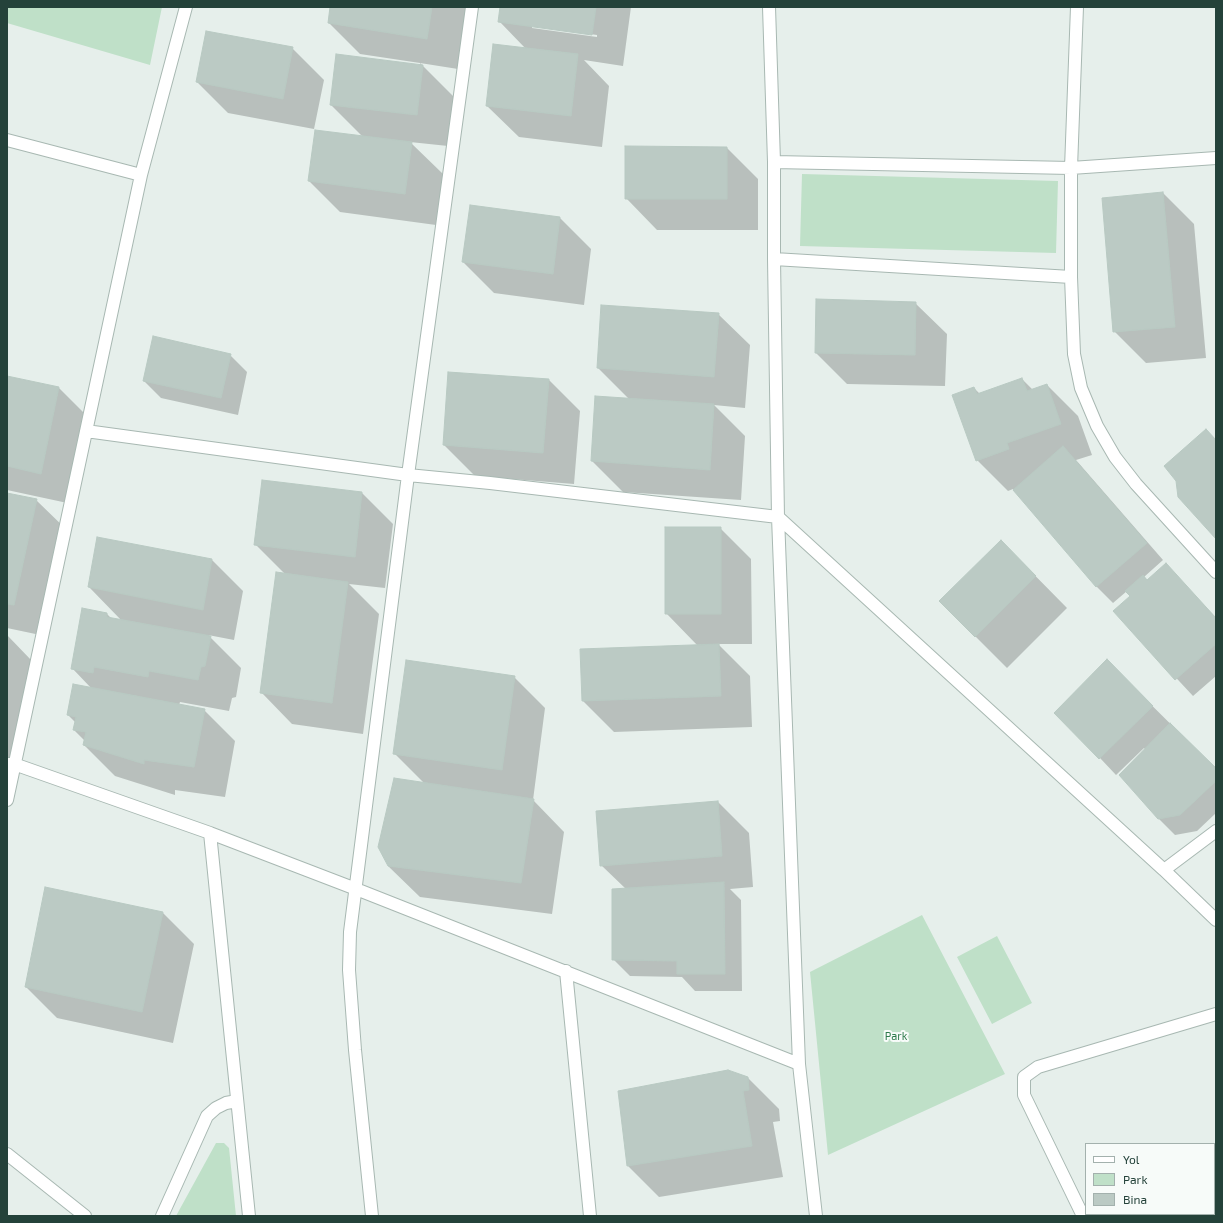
<!DOCTYPE html>
<style>
body{margin:0}
#map{position:relative;width:1223px;height:1223px;overflow:hidden;background:#e6efeb;font-family:"Exo 2",sans-serif}
canvas{display:block}
.frame{position:absolute;inset:0;border:8px solid #24423a;pointer-events:none}
.legend{position:absolute;left:1085px;top:1143px;width:130px;height:72px;box-sizing:border-box;background:#f7fbf9;border:1px solid #a3b1ad;margin:0;padding:5px 7px;list-style:none;font-size:12px;color:#24423a}
.legend li{display:flex;align-items:center;gap:8px;height:20px}
.legend b{width:20px;border:1px solid #a3b1ad}
</style>
<div id="map">
<canvas width="1223" height="1223"></canvas>
<div class="frame"></div>
<ul class="legend">
<li><b style="height:5px;background:#fff"></b>Yol</li>
<li><b style="height:11px;background:#bfe0c8"></b>Park</li>
<li><b style="height:11px;background:#bbcac4"></b>Bina</li>
</ul>
</div>
<script>
const g = document.querySelector('canvas').getContext('2d');
g.lineJoin = 'round';
function fillPath(path, color) { g.fillStyle = color; g.fill(path, 'evenodd'); }
const toPath = rows => new Path2D(rows.map(r => 'M' + r).join(''));
function strokePath(path, color, width, dash) { g.strokeStyle = color; g.lineWidth = width; g.lineCap = dash ? 'butt' : 'round'; g.setLineDash(dash || []); g.stroke(path); }
function label(font, color, halo, rows, align = 'center') {
  g.font = font + ' "Exo 2",sans-serif'; g.lineWidth = 4; g.setLineDash([]); g.textBaseline = 'middle'; g.strokeStyle = halo; g.fillStyle = color; for (const [text, x, y, turn = 0] of rows) {
    g.save(); g.translate(x, y); g.rotate((+turn || 0) * Math.PI / 180); g.textAlign = isNaN(turn) ? turn : align; if (halo) g.strokeText(text, 0, 0); g.fillText(text, 0, 0); g.restore();
  }
}
const green = toPath([
 [7,7,162,7,150,65,7,23],
 [802,174,1058,181,1056,253,800,246],
 [922,915,1005,1074,828,1155,810,972],
 [997,936,1032,1003,992,1024,957,957],
 [216,1143,224,1143,229,1148,236,1216,176,1216]
]);
const shadow = toPath([
 [331,7,467,7,458,69,420,63,454,97,448,146,410,142,443,174,436,225,340,212,309,181,363,137,331,105,420,65,420,63,360,54,329,23],
 [501,7,631,7,623,66,584,60,609,86,602,147,519,137,487,106,526,49,499,21],
 [532,26,597,35,597,37,532,28],
 [292,48,324,80,314,129,228,113,197,82],
 [727,148,758,179,758,230,657,230,626,198],
 [1163,193,1194,224,1206,358,1146,363,1114,331],
 [560,218,591,249,584,305,494,293,463,262],
 [915,303,947,334,945,386,847,384,816,353],
 [718,314,750,345,745,408,714,405,745,436,741,500,623,492,592,461,629,399,598,368],
 [230,355,247,372,238,415,161,398,144,381],
 [7,377,59,388,90,419,72,504,7,490],
 [1022,379,1033,390,1047,385,1078,416,1092,455,1076,460,1163,560,1144,577,1148,581,1166,565,1216,618,1216,676,1193,696,1114,611,1131,596,1127,591,1113,603,1097,587,1013,489,1008,491,977,460,974,388,980,394],
 [549,380,580,411,574,484,475,476,444,445],
 [362,493,393,524,385,588,349,584,379,614,363,734,292,724,261,692,285,574,256,545],
 [7,494,36,500,68,531,45,636,7,628],
 [720,528,751,559,752,644,718,644,750,676,752,727,614,732,583,701,698,646,666,613],
 [98,538,212,560,243,591,234,640,208,635,241,668,236,697,232,698,229,711,180,702,179,705,204,710,235,741,225,797,175,790,175,795,115,776,84,745,85,741,74,730,76,723,68,715,92,689,72,668,107,614,112,619,122,621,89,587],
 [1001,541,1067,608,1007,668,940,601],
 [7,635,32,661,14,763,7,762],
 [1107,661,1216,769,1216,813,1197,831,1175,835,1158,818,1145,749,1144,748,1116,775,1100,758],
 [514,677,545,708,533,800,564,832,552,914,420,897,388,866,425,784,395,754],
 [718,802,749,833,753,887,730,889,741,900,742,991,695,991,682,977,630,976,613,959,626,889,601,865],
 [163,913,194,944,173,1043,57,1018,26,987],
 [748,1078,779,1109,780,1121,773,1122,783,1177,659,1197,628,1166]
]);
const building = toPath([
 [330,7,432,7,427,39,328,23,330,7],
 [500,7,596,7,592,35,498,22,500,7],
 [206,31,293,47,283,99,196,82,206,31],
 [493,44,578,54,571,116,486,106,493,44],
 [336,54,423,65,417,115,330,105,336,54],
 [315,130,412,142,405,194,308,181,315,130],
 [625,146,727,147,727,199,625,199,625,146],
 [1163,192,1175,327,1113,332,1102,198,1163,192],
 [470,205,560,217,553,274,462,262,470,205],
 [816,299,916,302,915,355,815,353,816,299],
 [601,305,719,313,714,377,597,368,601,305],
 [153,336,231,354,221,398,143,381,153,336],
 [448,372,549,379,543,453,443,445,448,372],
 [7,376,59,387,41,474,7,466,7,376],
 [1022,378,1027,391,1047,384,1061,424,1007,443,1009,449,976,461,952,395,974,387,977,394,1022,378],
 [595,396,714,404,710,470,591,461,595,396],
 [1206,429,1216,440,1216,539,1178,497,1176,481,1164,466,1206,429],
 [1063,446,1147,543,1096,587,1013,490,1063,446],
 [262,480,362,492,355,557,254,545,262,480],
 [7,493,37,499,14,605,7,604,7,493],
 [665,527,721,527,721,614,665,614,665,527],
 [97,537,212,559,203,610,88,587,97,537],
 [1001,540,1036,576,975,637,939,601,1001,540],
 [1166,563,1216,618,1216,644,1175,680,1113,611,1130,596,1125,591,1143,575,1147,580,1166,563],
 [276,572,348,582,332,703,260,693,276,572],
 [82,608,107,613,107,617,211,636,205,666,201,667,198,680,149,671,148,677,94,667,93,673,71,669,82,608],
 [719,644,721,696,582,701,580,649,719,644],
 [1107,659,1153,706,1099,759,1054,713,1107,659],
 [406,660,515,676,502,770,393,754,406,660],
 [73,684,205,709,194,767,144,760,144,764,83,745,86,732,73,730,76,717,67,715,73,684],
 [1170,723,1216,768,1216,781,1180,815,1158,819,1119,775,1170,723],
 [394,778,534,799,521,883,388,866,378,847,394,778],
 [718,801,722,856,600,866,596,811,718,801],
 [724,882,725,974,677,974,677,961,612,960,612,889,724,882],
 [45,887,163,912,142,1012,25,987,45,887],
 [728,1070,748,1077,749,1090,743,1091,752,1146,627,1166,618,1091,728,1070]
]);
const street = toPath([
 [769,7,774,162,774,259,778,517,799,1064,816,1216],
 [1077,7,1071,168,1071,277,1074,354,1081,388,1097,426,1115,457,1136,484,1216,572],
 [7,140,141,175,186,7],
 [774,162,1071,168,1216,158],
 [774,259,1071,277],
 [86,431,408,475,490,483,778,517,1164,870,1216,920],
 [7,764,14,764,210,833,356,889,799,1064],
 [7,800,141,175],
 [210,833,249,1216],
 [1164,870,1216,831],
 [566,971,590,1216],
 [7,1154,85,1216],
 [1214,1187,1216,1186],
 [162,1216,207,1116,216,1108,226,1103,237,1101],
 [372,1216,355,1050,349,970,350,932,408,475,472,7],
 [1083,1216,1024,1095,1024,1077,1038,1067,1216,1014],
 [1156,1216,1160,1214]
]);
const parkNames = [
 ["Park",896,1036]
];
fillPath(green, '#bfe0c8');
fillPath(shadow, '#0003');
fillPath(building, '#bbcac4');
strokePath(building, '#b8c9c2', 1);
strokePath(street, '#a8b8b2', 14);
strokePath(street, '#fff', 12);
label('11px', '#2d7a4b', '#f7fbf9', parkNames);
</script>
